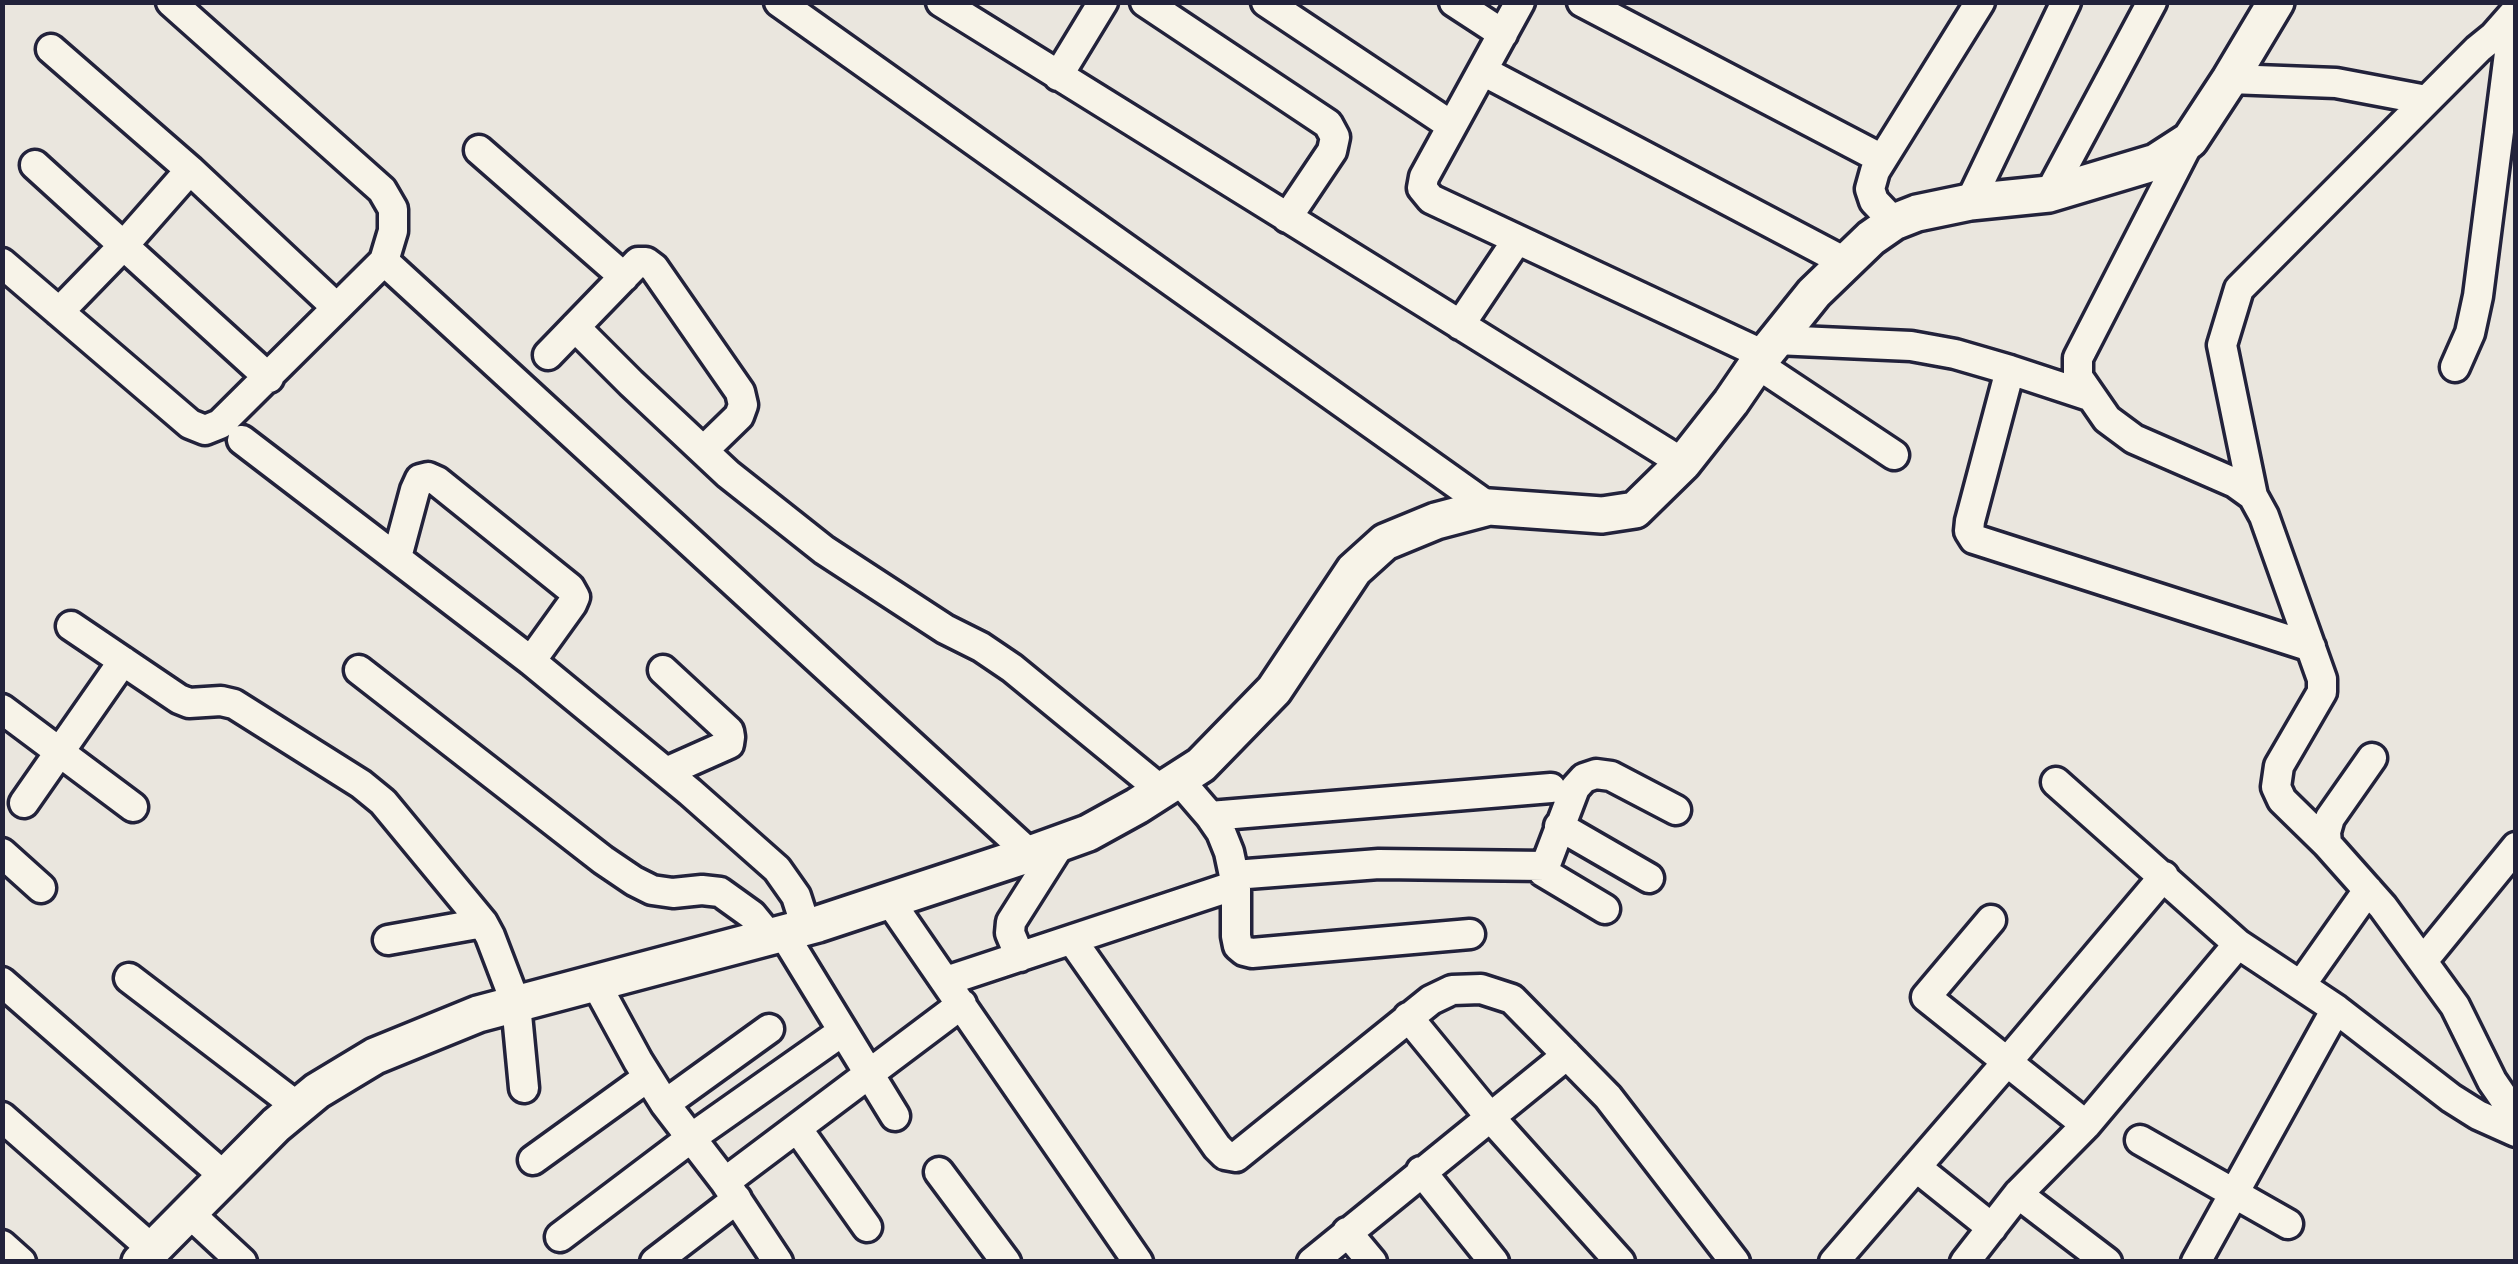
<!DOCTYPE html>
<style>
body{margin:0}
#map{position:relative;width:2518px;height:1264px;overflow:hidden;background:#eae6de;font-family:"Comic Neue",sans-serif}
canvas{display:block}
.frame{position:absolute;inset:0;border:5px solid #22223b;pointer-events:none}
</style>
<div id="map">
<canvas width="2518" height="1264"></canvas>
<div class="frame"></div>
</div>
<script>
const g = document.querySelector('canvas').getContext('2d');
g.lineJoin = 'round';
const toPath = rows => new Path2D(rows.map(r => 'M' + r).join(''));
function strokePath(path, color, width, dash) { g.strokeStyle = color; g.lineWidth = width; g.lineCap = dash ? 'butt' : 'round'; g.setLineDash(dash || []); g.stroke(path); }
const minor = toPath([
 [779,2,1489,507],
 [941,2,1683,463],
 [1145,2,1328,124,1335,137,1332,151,1287,218],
 [1266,2,1452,126],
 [1454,2,1503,34],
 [1520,2,1424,177,1422,188,1431,199,1764,355],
 [1582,2,1882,159],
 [51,49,190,170,337,308],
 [1483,71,1845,262],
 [1058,76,1103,2],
 [2230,79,2336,83,2426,100],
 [2190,140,2078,358,2078,377,2107,419,2134,439,2235,483,2253,496,2264,516,2322,679,2322,692,2279,766,2276,787,2282,800,2327,844],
 [479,150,624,277],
 [35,165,269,378],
 [2049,194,2152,2],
 [1970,202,2066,2],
 [1894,222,1874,201,1870,189,1875,171,1980,2],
 [384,261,1030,854],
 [2,263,190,424,205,430,220,424,384,261,393,231,393,209,382,190,171,2],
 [59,312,124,245,190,170],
 [1460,325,1517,240],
 [575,327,631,383,728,474,795,527,824,550,945,629,981,647,1012,668,1162,791],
 [1776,340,1911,346,1955,354,2010,370,2089,396],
 [548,355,638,262,646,262,654,268,740,392,743,405,739,416,704,450],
 [1757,364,1894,455],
 [2455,367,2470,333,2478,296,2514,14],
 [2010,370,1970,521,1969,531,1974,539,2311,647],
 [242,440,531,661,690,792,777,869,796,896,806,927],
 [2253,496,2222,345,2239,289,2478,49,2494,36,2516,11],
 [397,557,415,490,420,479,428,477,437,481,570,588,575,597,572,604,531,661],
 [71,626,179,699,189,703,221,701,234,704,361,784,383,802,483,923,490,936,516,1004,524,1088],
 [359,670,603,860,634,881,652,890,673,893,702,890,720,892,752,915,770,937],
 [663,670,729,731,730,737,729,744,666,772],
 [2,709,133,807],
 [2372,758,2330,818,2326,832,2327,844,2383,907,2455,1006,2492,1081,2516,1116],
 [1179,780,1210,816,1221,832,1229,852,1236,885,1236,936,1238,946,1244,951,1252,953,1470,934],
 [2056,782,2238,944,2336,1009,2451,1098,2478,1115,2516,1132],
 [24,803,123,661],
 [1210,816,1551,788],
 [1559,826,1649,878],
 [2,853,41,888],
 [1234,875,1379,864,1545,866],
 [889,900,1138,1262],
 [1605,909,1543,872,1575,788,1584,778,1596,774,1611,776,1676,810],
 [1991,920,1926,997,2086,1125],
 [783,933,895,1116],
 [388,940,483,923],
 [1072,940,1217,1147,1225,1155,1236,1157,1431,1000,1452,990,1481,989,1512,999,1608,1097,1735,1262],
 [1020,957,1010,933,1011,922,1061,843],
 [2423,961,2516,847],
 [129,978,298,1107],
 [946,981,1236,885],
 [2,982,224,1176],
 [595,982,638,1061,665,1104,725,1182,778,1262],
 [2301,985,2368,890],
 [1408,1017,1490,1117,1620,1262],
 [665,1104,769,1029],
 [2,1117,152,1249],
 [797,1128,867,1227],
 [2140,1140,2288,1224],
 [533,1160,648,1077],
 [1916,1167,1992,1228],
 [1421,1171,1494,1262],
 [939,1172,1006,1262],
 [725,1182,962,1004],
 [2018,1194,2107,1262],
 [188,1212,242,1262],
 [1347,1232,1372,1262],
 [560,1237,691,1138,843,1031],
 [2,1245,21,1262],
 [655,1262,737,1199],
 [1312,1262,1567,1055],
 [1834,1262,2007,1062,2164,876],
 [1965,1262,2018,1194,2086,1125,2238,944],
 [2196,1262,2336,1009]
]);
const major = toPath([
 [140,1262,276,1125,317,1091,375,1056,478,1014,818,924,1030,854,1088,833,1137,806,1201,765,1274,690,1354,570,1385,542,1436,521,1489,507,1602,515,1635,510,1683,463,1731,402,1757,364,1814,293,1871,238,1894,222,1917,213,1970,202,2049,194,2156,162,2190,140,2230,79,2276,2]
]);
strokePath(minor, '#22223b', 35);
strokePath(major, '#22223b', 42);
strokePath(minor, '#f7f3e8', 28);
strokePath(major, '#f7f3e8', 35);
</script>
